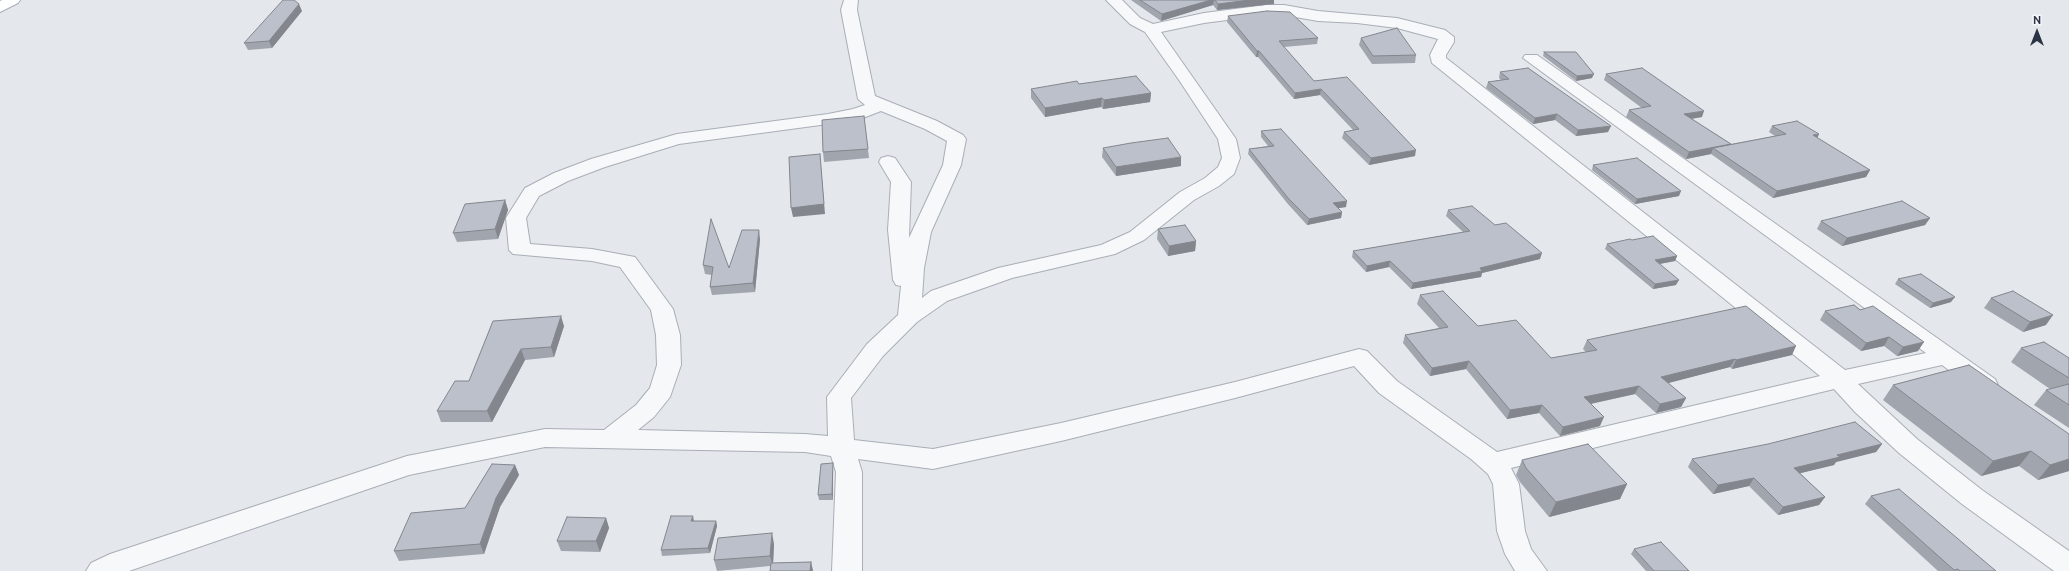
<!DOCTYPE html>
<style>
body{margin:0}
#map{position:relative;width:2069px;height:571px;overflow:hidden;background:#e4e7ec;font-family:Ubuntu,sans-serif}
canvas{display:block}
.north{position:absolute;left:2017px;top:12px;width:40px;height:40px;-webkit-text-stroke:3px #f4f6f9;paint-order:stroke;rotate:0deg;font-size:11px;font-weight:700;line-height:16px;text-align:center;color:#2b3445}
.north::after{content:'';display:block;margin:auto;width:14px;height:18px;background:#2b3445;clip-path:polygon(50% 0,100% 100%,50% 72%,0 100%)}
</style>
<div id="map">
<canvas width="2069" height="571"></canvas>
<div class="north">N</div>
</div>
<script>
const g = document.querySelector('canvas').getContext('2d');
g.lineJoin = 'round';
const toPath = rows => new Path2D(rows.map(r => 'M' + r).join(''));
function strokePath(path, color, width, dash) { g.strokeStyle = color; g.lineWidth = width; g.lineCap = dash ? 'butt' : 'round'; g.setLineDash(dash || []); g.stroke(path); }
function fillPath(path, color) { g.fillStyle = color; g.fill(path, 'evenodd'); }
const street = toPath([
 [844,0,858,0,857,10,875,96,937,121,963,135,966,139,961,165,931,232,924,268,922,298,931,291,998,268,1101,245,1130,232,1180,192,1205,178,1218,167,1222,158,1218,139,1179,80,1145,32,1130,24,1106,0,1122,0,1140,18,1153,24,1204,13,1266,5,1284,5,1318,11,1397,18,1445,30,1454,37,1454,42,1446,55,1446,58,1845,370,1926,353,1523,58,1525,55,1537,55,1995,379,1998,385,1995,391,1986,393,1977,391,1942,365,1858,384,1917,439,1982,490,2069,551,2069,571,2054,571,1962,504,1899,453,1855,412,1834,389,1511,468,1519,484,1525,531,1531,549,1547,571,1515,571,1505,554,1497,531,1493,484,1488,474,1471,459,1379,393,1354,366,1235,398,1061,441,933,469,858,459,862,472,862,571,832,571,836,472,831,456,805,452,545,447,409,475,129,571,86,571,91,563,110,554,407,456,545,429,604,430,636,405,650,388,657,365,656,335,651,310,620,267,592,261,513,254,509,250,506,218,525,188,554,173,591,159,677,134,828,114,853,109,865,105,858,99,841,10,844,0],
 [1266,15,1284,15,1318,21,1357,23,1397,28,1438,39,1430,55,1432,63,1820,376,1497,452,1397,381,1367,351,1359,349,1235,382,1061,423,933,449,854,440,851,398,883,356,917,322,947,301,1012,278,1115,254,1144,240,1194,200,1219,186,1234,174,1240,158,1236,139,1161,32,1204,23,1266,15],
 [881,111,925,129,947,141,943,165,909,238,911,182,895,158,888,156,881,158,879,162,891,182,888,230,893,280,896,285,901,286,898,315,867,344,827,397,828,436,805,434,638,430,654,417,670,397,681,365,680,335,673,309,635,257,592,249,530,244,526,218,539,196,568,181,605,167,679,144,828,124,863,118,881,111]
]);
const secondary = toPath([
 [2,0,20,0,18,3,0,12,0,1,2,0]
]);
const wall = toPath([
 [1131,0,1274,0,1274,4,1217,10,1213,5,1161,21],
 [302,11,272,48,248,50,244,43],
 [1228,16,1318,38,1317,44,1284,47,1314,81,1415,156,1369,165,1342,138,1344,132,1353,130,1320,95,1294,99,1258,57,1256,57,1227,22],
 [1361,38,1416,55,1415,63,1372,64,1359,45],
 [1544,52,1592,78,1576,81,1543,56],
 [1500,72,1608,132,1576,136,1555,120,1533,124,1486,88,1488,82,1501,80,1499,78],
 [1606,74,1702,117,1692,119,1731,144,1775,136,1769,132,1772,126,1817,138,1870,170,1866,177,1773,198,1711,154,1686,159,1626,117,1629,110,1642,108,1604,80],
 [1079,84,1151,93,1150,102,1103,109,1101,107,1045,117,1031,98,1031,89],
 [864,116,869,158,824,162,823,152],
 [1261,131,1346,207,1338,208,1342,212,1341,218,1307,225,1287,203,1248,154,1249,149,1268,146,1261,137],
 [1103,148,1181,166,1116,176,1102,157],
 [1593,165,1679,196,1635,204,1592,170],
 [505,200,508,210,498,239,457,242,453,233],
 [1448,210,1495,225,1540,259,1482,273,1481,277,1411,289,1389,267,1366,272,1352,257,1353,251,1463,232,1446,216],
 [1930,218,1925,225,1842,246,1817,229,1821,221],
 [1158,229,1196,241,1195,251,1168,256,1157,239],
 [760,239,755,292,712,295,710,287,712,275,705,274,703,265,729,268],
 [1607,244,1677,256,1675,261,1660,264,1676,285,1653,289,1605,249],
 [1898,279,1951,302,1930,308,1895,284],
 [1420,295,1478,326,1551,358,1586,352,1583,349,1587,340,1792,355,1732,369,1730,367,1668,383,1686,398,1681,407,1656,413,1635,394,1591,404,1600,426,1560,436,1539,413,1507,419,1466,369,1430,376,1403,343,1405,335,1439,328,1417,304],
 [1991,298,2046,325,2023,332,1984,308],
 [1854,305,1918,351,1897,356,1884,346,1861,351,1820,320,1825,311],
 [493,321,564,326,554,357,525,360,492,422,441,422,437,411,469,381],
 [2021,348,2069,358,2069,428,2034,405,2046,390,2050,389,2011,362],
 [1969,365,2069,471,2038,480,2019,466,1981,476,1883,400,1893,385],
 [1882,444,1876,452,1836,462,1834,465,1800,473,1825,497,1819,505,1778,515,1749,486,1713,494,1688,467,1692,459],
 [1522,460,1627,484,1620,499,1549,517,1520,482,1516,475],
 [833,463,833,500,819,500,818,495],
 [515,465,519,475,500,507,484,554,399,561,394,551,465,508],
 [1871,496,1996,571,1938,571,1865,504],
 [606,518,609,528,600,552,561,551,557,541],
 [694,521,716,521,717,526,710,553,662,556,661,550],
 [774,544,773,563,811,562,813,571,770,571,770,566,717,571,714,560],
 [1634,549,1689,571,1646,571,1631,554]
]);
const shadedWall = toPath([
 [1211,0,1214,0,1213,5,1161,21,1162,14],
 [1250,0,1274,0,1274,4,1217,10,1218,4],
 [299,4,302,11,272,48,269,41],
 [1257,51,1259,51,1258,57,1256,57],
 [1594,74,1592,78,1576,81,1577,76],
 [1321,89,1320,95,1294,99,1295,93],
 [1151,93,1150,102,1103,109,1104,100],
 [1102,98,1101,107,1045,117,1045,108],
 [1704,111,1702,117,1682,120,1684,114],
 [1557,114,1555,120,1533,124,1535,118],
 [1611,126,1608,132,1576,136,1578,130],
 [1819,134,1816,141,1813,135],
 [1731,144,1713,148,1711,154,1686,159,1689,152],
 [1416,150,1415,156,1369,165,1371,158],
 [820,154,825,214,793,217,791,208],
 [1181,157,1181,166,1116,176,1116,167],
 [1870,170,1866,177,1773,198,1777,191],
 [1681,191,1679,196,1635,204,1637,199],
 [505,200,508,210,498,239,495,229],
 [1347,201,1346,207,1332,209,1333,203],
 [1342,212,1341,218,1307,225,1309,219],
 [1930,218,1925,225,1842,246,1847,238],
 [759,230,760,239,755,292,753,283],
 [1196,241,1195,251,1168,256,1169,246],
 [1542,253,1540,259,1482,273,1481,277,1411,289,1413,283,1480,268],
 [1677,256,1675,261,1653,265,1655,260],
 [1390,261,1389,267,1366,272,1367,266],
 [1679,280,1676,285,1653,289,1655,284],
 [1955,297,1951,302,1930,308,1933,303],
 [2053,315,2046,325,2023,332,2030,322],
 [561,316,564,326,554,357,551,347],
 [1889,337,1884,346,1861,351,1866,343],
 [1924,342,1918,351,1897,356,1903,347],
 [1796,346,1792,355,1732,369,1736,360],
 [521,349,525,360,492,422,487,411],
 [1735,359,1730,367,1657,386,1661,377],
 [1469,361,1466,369,1430,376,1432,368],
 [1639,386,1635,394,1580,406,1584,397],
 [1686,398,1681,407,1656,413,1660,404],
 [1542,405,1539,413,1507,419,1510,410],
 [1604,417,1600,426,1560,436,1563,427],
 [1882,444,1876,452,1836,462,1834,465,1789,476,1794,468,1837,455],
 [2031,451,2019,466,1981,476,1993,461],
 [2069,459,2069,471,2038,480,2050,465],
 [833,463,833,500,832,494],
 [515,465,519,475,500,507,484,554,480,544,496,498],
 [1754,478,1749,486,1713,494,1718,485],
 [1627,484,1620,499,1549,517,1556,502],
 [1825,497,1819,505,1778,515,1783,507],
 [693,516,694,521,691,521],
 [606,518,609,528,600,552,596,541],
 [716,521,717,526,710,553,708,548],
 [772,533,774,544,773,566,770,556],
 [811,562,813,571,810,571]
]);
const building = toPath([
 [283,0,294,0,299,4,269,41,244,43,283,0],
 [1140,0,1211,0,1162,14,1140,0],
 [1215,0,1250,0,1218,4,1215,0],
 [1267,11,1290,12,1318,38,1279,41,1314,81,1347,77,1416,150,1371,158,1344,132,1359,129,1321,89,1295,93,1259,51,1257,51,1228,16,1267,11],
 [1397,28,1416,55,1373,56,1361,38,1397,28],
 [1544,52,1576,52,1594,74,1577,76,1544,52],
 [1528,68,1611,126,1578,130,1557,114,1535,118,1488,82,1509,79,1500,72,1528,68],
 [1642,68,1704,111,1684,114,1731,144,1689,152,1629,110,1651,106,1606,74,1642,68],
 [1136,76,1151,93,1104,100,1102,98,1045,108,1031,89,1077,81,1079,84,1136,76],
 [864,116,868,149,823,152,822,120,864,116],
 [1797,121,1819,134,1813,135,1870,170,1777,191,1713,148,1786,134,1772,126,1797,121],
 [1281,129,1347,201,1333,203,1342,212,1309,219,1288,198,1249,149,1274,146,1261,131,1281,129],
 [1168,138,1181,157,1116,167,1103,148,1131,143,1168,138],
 [820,154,824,204,791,208,789,157,820,154],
 [1637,158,1681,191,1637,199,1593,165,1637,158],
 [505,200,495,229,453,233,465,204,505,200],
 [1902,201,1930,218,1847,238,1821,221,1902,201],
 [1472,206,1495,225,1506,223,1542,253,1480,268,1482,271,1413,283,1390,261,1367,266,1353,251,1470,231,1448,210,1472,206],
 [711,219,729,268,742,230,759,230,753,283,710,287,713,267,703,265,711,219],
 [1185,225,1196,241,1169,246,1158,229,1185,225],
 [1653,236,1677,256,1655,260,1679,280,1655,284,1607,244,1630,239,1632,240,1653,236],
 [1921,274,1955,297,1933,303,1898,279,1921,274],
 [1443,291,1478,326,1516,320,1551,358,1597,350,1587,340,1746,306,1796,346,1736,360,1735,359,1661,377,1686,398,1660,404,1639,386,1584,397,1604,417,1563,427,1542,405,1510,410,1469,361,1432,368,1405,335,1448,327,1420,295,1443,291],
 [2013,291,2053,315,2030,322,1991,298,2013,291],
 [1854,305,1860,310,1873,306,1924,342,1903,347,1889,337,1866,343,1825,311,1854,305],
 [561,316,551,347,521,349,487,411,437,411,455,381,469,381,493,321,561,316],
 [2044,342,2069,358,2069,378,2021,348,2044,342],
 [1969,365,2069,434,2069,459,2050,465,2031,451,1993,461,1893,385,1969,365],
 [2069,384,2069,405,2046,390,2069,384],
 [1855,422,1882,444,1837,455,1840,457,1794,468,1825,497,1783,507,1754,478,1718,485,1692,459,1768,444,1855,422],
 [1588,444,1627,484,1556,502,1526,468,1522,460,1588,444],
 [833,463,832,494,818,495,821,464,833,463],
 [492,464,515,465,496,498,480,544,394,551,411,513,465,508,492,464],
 [1899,489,1996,571,1960,571,1958,569,1954,570,1871,496,1899,489],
 [671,516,693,516,691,521,716,521,708,548,661,550,671,516],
 [567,517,606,518,596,541,557,541,567,517],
 [772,533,770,556,714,560,718,538,772,533],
 [1661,542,1689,571,1654,571,1634,549,1661,542],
 [811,562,810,571,770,571,771,563,811,562]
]);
strokePath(street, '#a9aeb7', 2);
strokePath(secondary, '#a9aeb7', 2);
fillPath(street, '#f7f8fa');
fillPath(secondary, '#fff');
fillPath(wall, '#a1a5ae');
fillPath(shadedWall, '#83868d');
fillPath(building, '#bbc0ca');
strokePath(building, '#83868d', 1);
</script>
